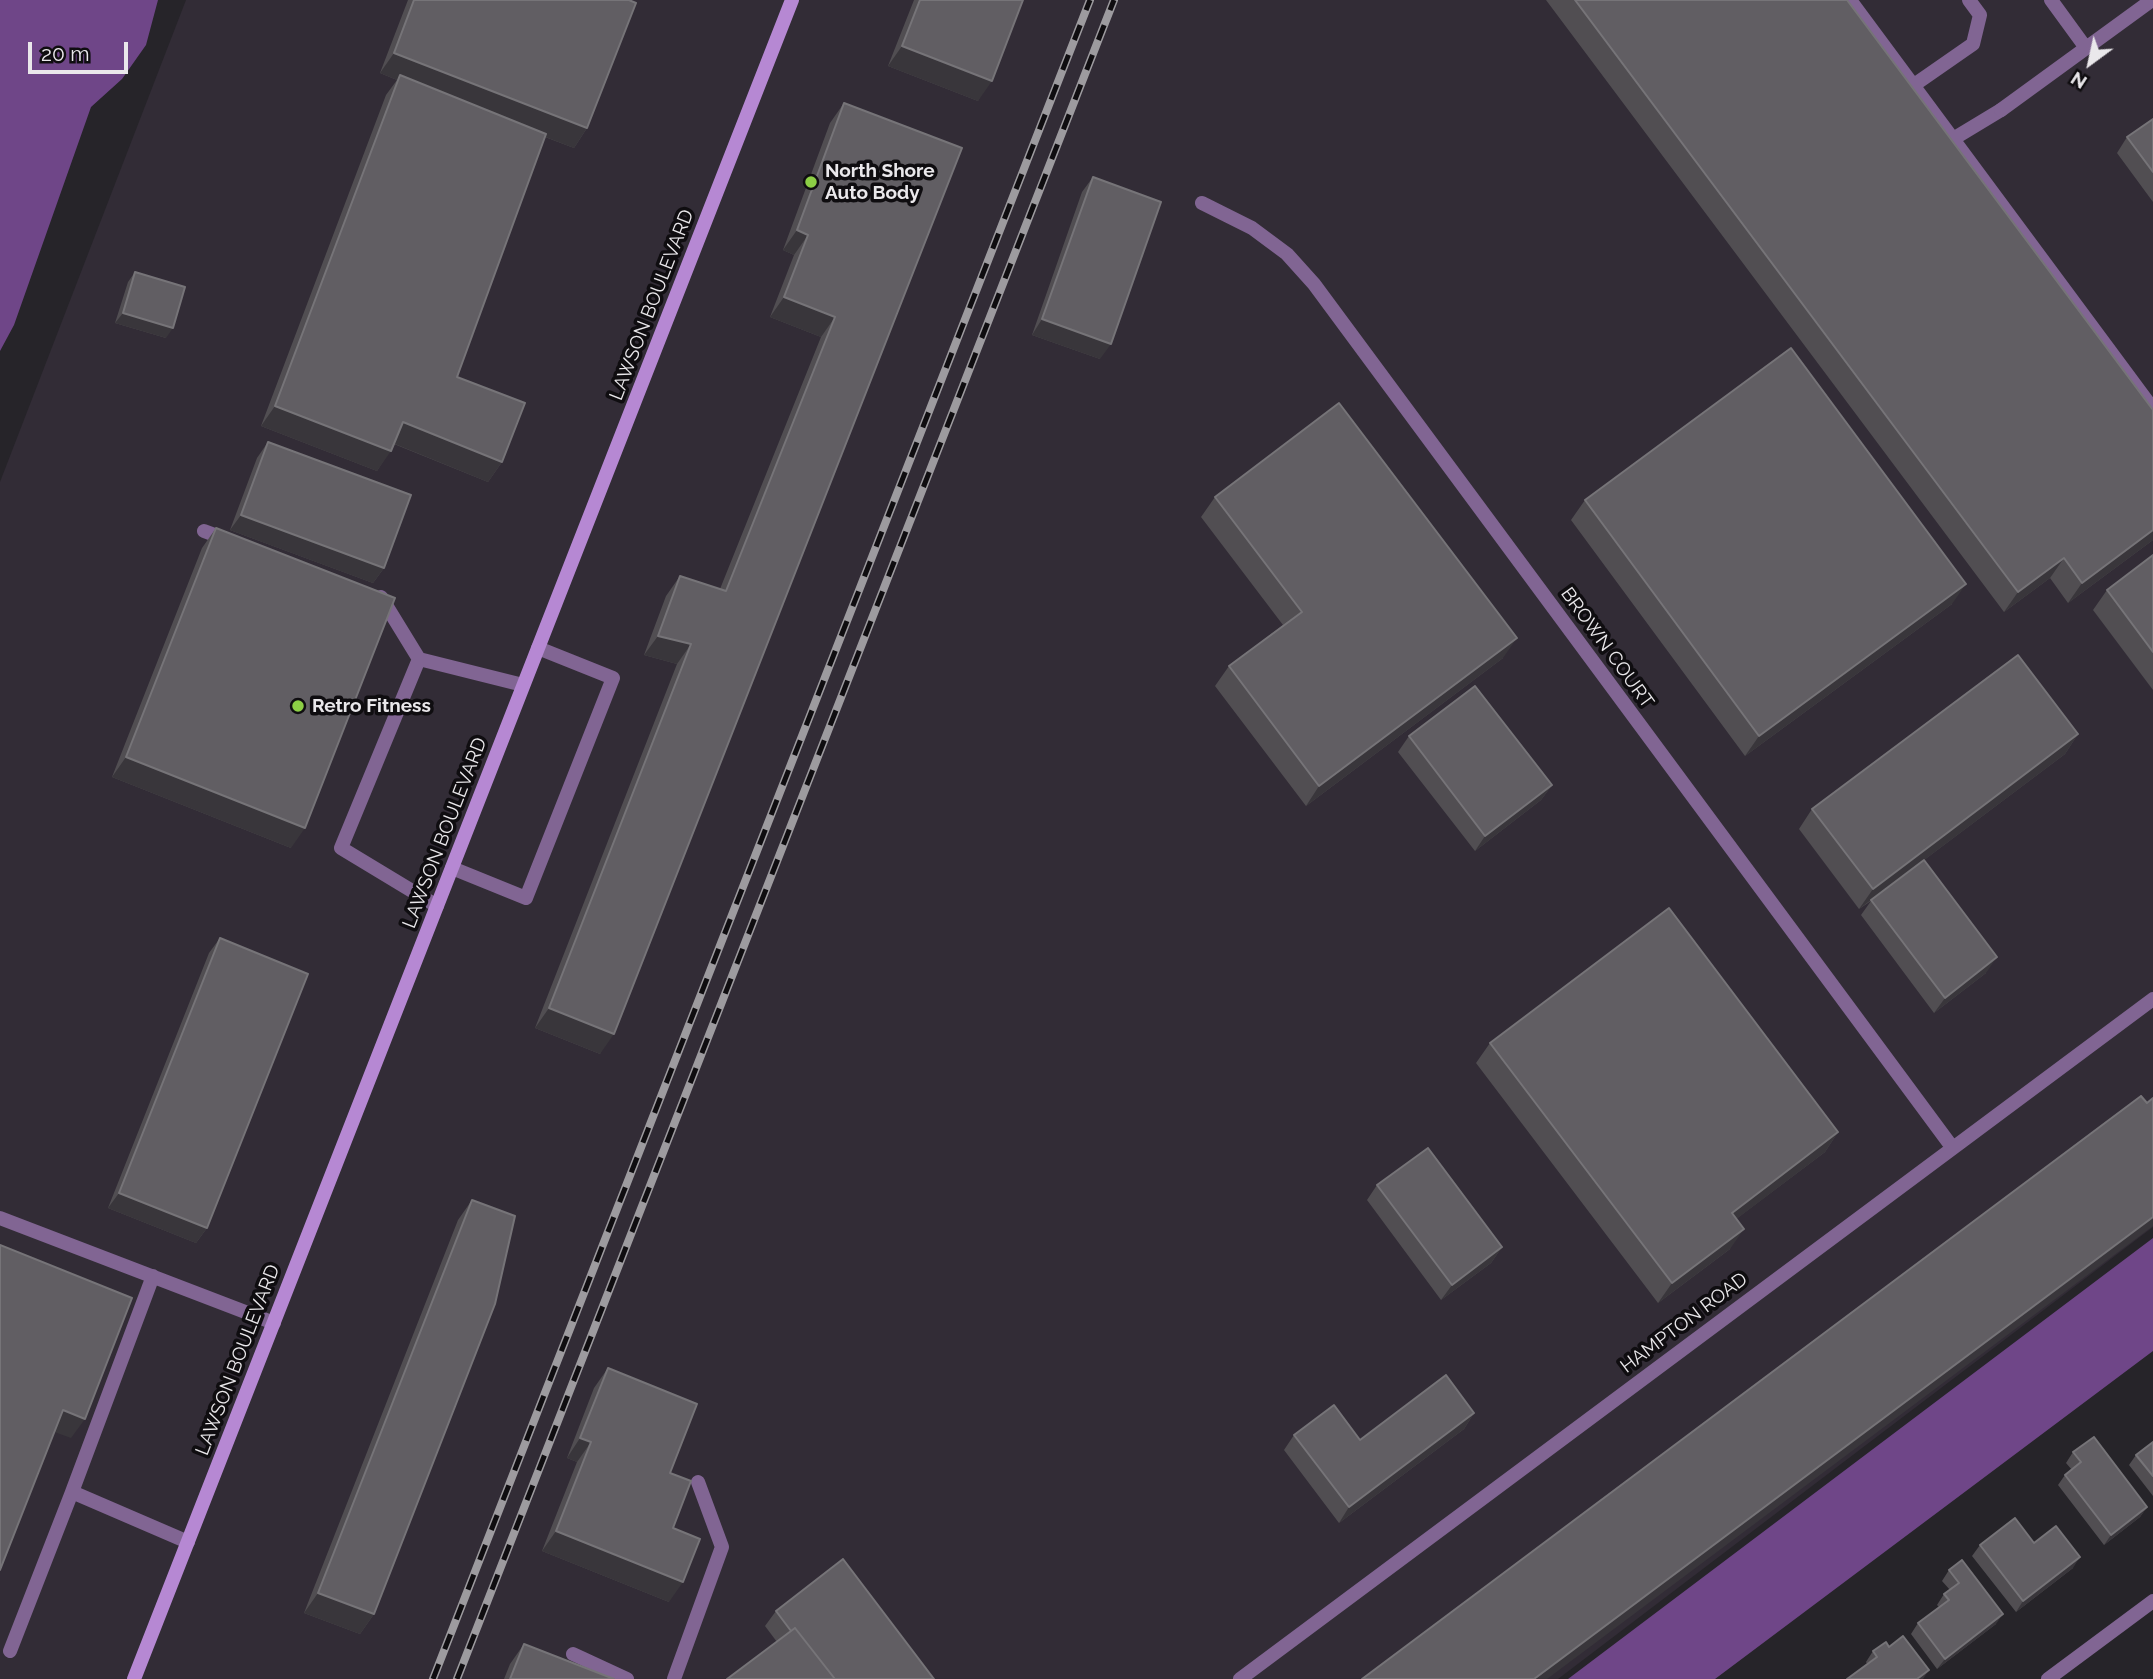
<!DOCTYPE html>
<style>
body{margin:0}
#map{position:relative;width:2153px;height:1679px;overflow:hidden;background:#262429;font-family:Raleway,sans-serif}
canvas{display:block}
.north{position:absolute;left:2055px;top:28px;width:70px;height:70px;-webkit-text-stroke:5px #0f0d10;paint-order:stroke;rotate:213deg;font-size:19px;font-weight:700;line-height:28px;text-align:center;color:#eae8eb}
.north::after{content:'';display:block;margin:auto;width:24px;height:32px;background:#eae8eb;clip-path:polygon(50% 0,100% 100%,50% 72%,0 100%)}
.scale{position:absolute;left:28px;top:42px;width:100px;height:32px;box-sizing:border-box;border:4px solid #eae8eb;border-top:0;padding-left:9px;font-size:21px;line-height:24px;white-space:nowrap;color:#eae8eb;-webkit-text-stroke:5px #0f0d10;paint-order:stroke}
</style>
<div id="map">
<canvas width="2153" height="1679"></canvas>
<div class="north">N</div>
<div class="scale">20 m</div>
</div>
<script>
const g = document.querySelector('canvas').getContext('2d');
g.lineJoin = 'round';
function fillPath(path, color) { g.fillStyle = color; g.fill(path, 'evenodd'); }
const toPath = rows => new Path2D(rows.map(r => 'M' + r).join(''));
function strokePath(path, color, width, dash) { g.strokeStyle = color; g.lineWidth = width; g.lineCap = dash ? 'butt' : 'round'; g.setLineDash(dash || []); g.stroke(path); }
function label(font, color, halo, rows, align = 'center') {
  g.font = font + ' Raleway,sans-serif'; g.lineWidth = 7; g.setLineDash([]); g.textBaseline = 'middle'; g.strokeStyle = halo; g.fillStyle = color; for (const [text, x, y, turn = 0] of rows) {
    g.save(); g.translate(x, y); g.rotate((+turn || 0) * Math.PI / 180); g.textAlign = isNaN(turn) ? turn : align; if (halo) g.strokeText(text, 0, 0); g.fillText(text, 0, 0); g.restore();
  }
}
const built = toPath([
 [186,0,2153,0,2153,1227,1558,1679,0,1679,0,482]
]);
const water = toPath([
 [0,0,158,0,146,45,122,79,91,107,14,325,0,351],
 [2153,1238,2153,1351,1715,1679,1568,1679]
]);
const lane = toPath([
 [1850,0,2153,409],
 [1914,85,1973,44,1980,15,1969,0],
 [1953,139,2001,110],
 [204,531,228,540],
 [381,597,419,659],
 [452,868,526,898,613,678,538,648],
 [437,906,341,848,419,659,523,685],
 [0,1218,274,1323],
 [72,1492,153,1276],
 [10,1651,72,1492,188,1542]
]);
const street = toPath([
 [2051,0,2086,48],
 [2001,110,2152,0],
 [1202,203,1252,228,1287,254,1314,284,1952,1147],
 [573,1654,627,1679],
 [674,1679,722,1547,698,1482],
 [1240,1679,2153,999],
 [2048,1679,2153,1601]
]);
const secondary = toPath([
 [134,1679,792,0]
]);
const rail = toPath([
 [433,1679,1090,0],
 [457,1679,1114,0]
]);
const wall = toPath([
 [408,0,629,0,587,128,574,148,545,137,457,377,502,462,488,482,394,444,377,471,261,426,386,95,397,80,380,73],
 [914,0,1023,0,978,101,888,66],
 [1546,0,1847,0,2153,410,2153,540,2068,603,2050,578,2004,612],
 [844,103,962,148,600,1054,535,1028,677,664,644,655,666,596,680,576,720,589,821,337,770,317,794,255,783,250,830,123],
 [2153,119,2153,202,2117,153,2127,137],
 [1093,177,1100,359,1032,335,1082,192],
 [135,272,166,338,115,323,128,282],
 [268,442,384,568,373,583,230,530,257,458],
 [1215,497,1503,658,1306,806,1215,686,1229,666,1283,625,1201,517],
 [1585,500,1952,604,1745,756,1571,520],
 [216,528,291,848,112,777,202,548],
 [2153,555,2153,690,2093,610,2107,590],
 [2078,734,2065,754,1924,860,1986,973,1934,1013,1861,915,1871,901,1859,909,1799,829,1812,809],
 [1409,736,1552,785,1541,800,1475,851,1398,752],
 [220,938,207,1228,196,1243,108,1208,209,953],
 [1490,1043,1838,1132,1825,1152,1736,1219,1730,1249,1658,1303,1476,1063],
 [1377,1185,1502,1247,1491,1263,1441,1300,1367,1200],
 [472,1200,374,1614,360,1634,304,1613,458,1220],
 [608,1368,670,1473,673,1528,669,1602,542,1551,577,1462,567,1458,594,1388],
 [1474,1413,1464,1429,1339,1523,1284,1450,1294,1435,1360,1440],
 [2153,1442,2153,1496,2129,1465,2136,1455],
 [2073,1452,2147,1507,2140,1517,2104,1545,2058,1485,2065,1475,2072,1470,2066,1463],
 [2034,1543,2073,1568,2016,1612,1972,1556,1980,1545],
 [1949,1570,1996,1624,1937,1669,1911,1634,1918,1623,1939,1607,1937,1605,1944,1594,1950,1590,1942,1581],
 [776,1611,934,1679,777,1642,765,1626],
 [524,1644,614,1679,504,1679,510,1664],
 [1889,1647,1867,1664,1866,1662,1873,1651]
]);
const shadedWall = toPath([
 [902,46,992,81,978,101,888,66],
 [394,53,587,128,574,148,398,80,400,75,397,80,380,73],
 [797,230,808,235,794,255,783,250],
 [784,297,835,317,821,337,770,317],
 [123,313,173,328,166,338,115,323],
 [1042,319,1111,344,1100,359,1032,335],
 [275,406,391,451,377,471,261,426],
 [403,422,502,462,488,482,390,442],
 [241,515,384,568,373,583,230,530],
 [2153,530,2153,540,2068,603,2082,583],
 [2064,558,2050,578,2004,612,2018,592],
 [1966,584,1952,604,1745,756,1759,736],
 [658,636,691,644,677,664,644,655],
 [1517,638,1503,658,1306,806,1319,786],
 [2078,734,2065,754,1859,909,1873,889],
 [126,757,305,828,291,848,112,777],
 [1552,785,1541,800,1475,851,1485,836],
 [1997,957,1986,973,1934,1013,1945,998],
 [549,1008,614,1034,600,1054,535,1028],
 [1838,1132,1825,1152,1718,1233,1732,1213],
 [119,1193,207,1228,196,1243,108,1208],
 [2153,1217,2153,1226,1547,1679,1534,1679],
 [1744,1229,1730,1249,1658,1303,1672,1283],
 [1502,1247,1491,1263,1441,1300,1452,1285],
 [63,1410,85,1419,71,1438,49,1430],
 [1474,1413,1464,1429,1339,1523,1349,1507],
 [580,1438,591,1442,577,1462,567,1458],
 [2147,1507,2140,1517,2104,1545,2111,1535],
 [556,1531,683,1582,669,1602,542,1551],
 [2080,1557,2073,1568,2016,1612,2023,1601],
 [318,1593,374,1614,360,1634,304,1613],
 [2003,1614,1996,1624,1937,1669,1945,1659],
 [1929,1670,1923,1679,1917,1679]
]);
const building = toPath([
 [414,0,629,0,636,3,587,128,394,53,414,0],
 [920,0,1023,0,992,81,902,46,920,0],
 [1575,0,1847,0,2153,410,2153,530,2082,583,2064,558,2018,592,1575,0],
 [400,75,546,134,457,377,525,403,502,462,403,422,391,451,275,406,400,75],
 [844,103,962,148,614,1034,549,1008,691,644,658,636,680,576,726,591,835,317,784,297,808,235,797,230,844,103],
 [2153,119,2153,172,2127,137,2153,119],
 [1093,177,1161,202,1111,344,1042,319,1093,177],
 [135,272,185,287,173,328,123,313,135,272],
 [1791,348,1966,584,1759,736,1585,500,1791,348],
 [1339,403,1517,638,1319,786,1229,666,1302,612,1215,497,1339,403],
 [268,442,411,495,384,568,241,515,268,442],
 [216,528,395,598,305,828,126,757,216,528],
 [2153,555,2153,652,2107,590,2153,555],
 [2018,655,2078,734,1873,889,1812,809,2018,655],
 [1475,686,1552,785,1485,836,1409,736,1475,686],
 [1924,860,1997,957,1945,998,1871,900,1924,860],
 [1669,908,1838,1132,1732,1213,1744,1229,1672,1283,1490,1043,1669,908],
 [220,938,308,974,207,1228,119,1193,220,938],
 [2141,1096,2147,1103,2153,1098,2153,1217,1534,1679,1362,1679,2141,1096],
 [1428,1148,1502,1247,1452,1285,1377,1185,1428,1148],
 [472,1200,515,1216,495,1304,374,1614,318,1593,472,1200],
 [0,1245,132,1298,85,1419,63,1410,0,1570,0,1245],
 [608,1368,697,1404,670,1473,691,1481,673,1528,700,1539,683,1582,556,1531,591,1442,580,1438,608,1368],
 [1446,1375,1474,1413,1349,1507,1294,1435,1334,1405,1360,1440,1446,1375],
 [2094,1437,2147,1507,2111,1535,2065,1475,2081,1462,2073,1452,2094,1437],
 [2153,1442,2153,1476,2136,1455,2153,1442],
 [2015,1518,2034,1543,2056,1526,2080,1557,2023,1601,1980,1545,2015,1518],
 [843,1559,934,1679,835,1679,795,1628,791,1631,776,1611,843,1559],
 [1962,1560,2003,1614,1945,1659,1918,1623,1949,1600,1944,1594,1959,1583,1949,1570,1962,1560],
 [795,1628,835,1679,727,1679,795,1628],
 [1903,1636,1929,1670,1917,1679,1847,1679,1877,1657,1873,1651,1886,1642,1889,1647,1903,1636],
 [524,1644,614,1679,510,1679,524,1644]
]);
const markers = [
 [811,182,7,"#8cce45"],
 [298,706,7,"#8cce45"]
];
const poiNames = [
 ["North Shore",825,171],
 ["Auto Body",825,193],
 ["Retro Fitness",312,706]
];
const streetNames = [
 ["LAWSON BOULEVARD",652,305,-69],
 ["BROWN COURT",1607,648,54],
 ["LAWSON BOULEVARD",445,833,-69],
 ["HAMPTON ROAD",1684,1323,-37],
 ["LAWSON BOULEVARD",238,1360,-69]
];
fillPath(built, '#322c36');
fillPath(water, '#6f4688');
strokePath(lane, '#816593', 14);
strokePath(street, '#816593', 14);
strokePath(secondary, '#b688d3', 14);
strokePath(rail, '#9d9b9f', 8);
strokePath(rail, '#0f0d10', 5, [16]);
fillPath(wall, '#514e52');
fillPath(shadedWall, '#39363b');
fillPath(building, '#615e63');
strokePath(building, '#767478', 2);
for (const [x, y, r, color] of markers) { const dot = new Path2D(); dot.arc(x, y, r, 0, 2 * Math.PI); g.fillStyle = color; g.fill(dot); strokePath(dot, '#0f0d10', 2.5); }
label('bold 19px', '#eae8eb', '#0f0d10', poiNames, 'left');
label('19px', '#eae8eb', '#0f0d10', streetNames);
</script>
